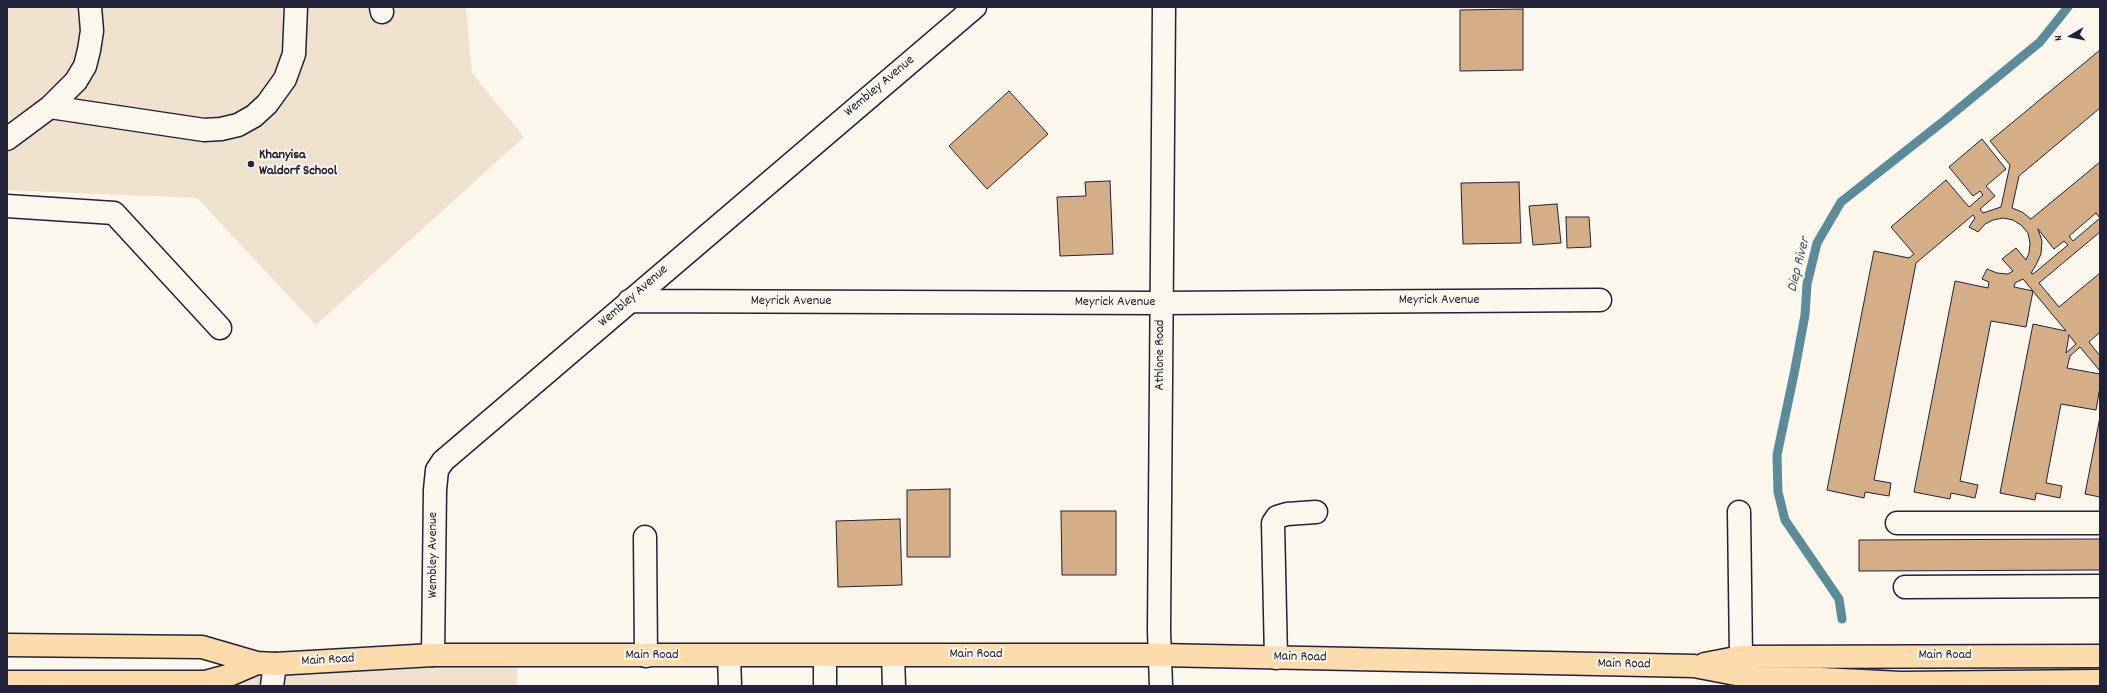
<!DOCTYPE html>
<style>
body{margin:0}
#map{position:relative;width:2107px;height:693px;overflow:hidden;background:#fbf7ec;font-family:Dekko,sans-serif}
canvas{display:block}
.frame{position:absolute;inset:0;border:8px solid #22223b;pointer-events:none}
.north{position:absolute;left:2051px;top:16px;width:40px;height:40px;-webkit-text-stroke:3px #fbf7ec;paint-order:stroke;rotate:261deg;font-size:11px;font-weight:700;line-height:16px;text-align:center;color:#22223b}
.north::after{content:'';display:block;margin:auto;width:14px;height:18px;background:#22223b;clip-path:polygon(50% 0,100% 100%,50% 72%,0 100%)}
</style>
<div id="map">
<canvas width="2107" height="693"></canvas>
<div class="frame"></div>
<div class="north">N</div>
</div>
<script>
const g = document.querySelector('canvas').getContext('2d');
g.lineJoin = 'round';
function fillPath(path, color) { g.fillStyle = color; g.fill(path, 'evenodd'); }
const toPath = rows => new Path2D(rows.map(r => 'M' + r).join(''));
function strokePath(path, color, width, dash) { g.strokeStyle = color; g.lineWidth = width; g.lineCap = dash ? 'butt' : 'round'; g.setLineDash(dash || []); g.stroke(path); }
function label(font, color, halo, rows, align = 'center') {
  g.font = font + ' Dekko,sans-serif'; g.lineWidth = 4; g.setLineDash([]); g.textBaseline = 'middle'; g.strokeStyle = halo; g.fillStyle = color; for (const [text, x, y, turn = 0] of rows) {
    g.save(); g.translate(x, y); g.rotate((+turn || 0) * Math.PI / 180); g.textAlign = isNaN(turn) ? turn : align; if (halo) g.strokeText(text, 0, 0); g.fillText(text, 0, 0); g.restore();
  }
}
const built = toPath([
 [7,7,466,7,472,73,524,137,316,325,197,198,7,190],
 [518,656,517,686,7,686,205,682,257,663]
]);
const stream = toPath([
 [1842,619,1839,599,1785,520,1778,492,1777,455,1794,374,1805,315,1807,284,1817,243,1841,202,1945,120,2040,42,2068,7]
]);
const building = toPath([
 [1523,9,1523,70,1460,71,1460,10,1523,9],
 [2100,50,2100,108,2019,176,2012,208,2022,212,2031,219,2100,162,2100,232,2039,283,2059,307,2100,273,2100,332,2089,342,2100,356,2100,371,2080,347,2070,356,2067,368,2100,374,2100,387,2096,410,2061,404,2046,483,2062,486,2060,498,2036,493,2035,500,2000,493,2033,324,2066,331,2023,279,2015,283,2014,287,2033,291,2026,327,1991,321,1960,481,1978,485,1975,498,1951,493,1950,499,1914,492,1955,281,1988,288,1989,282,1982,279,1987,269,1997,273,2008,274,2013,271,2002,259,2016,248,2026,260,2029,253,2030,243,2028,233,2021,225,2013,220,2003,218,1993,220,1985,224,1978,232,1969,227,1975,218,1973,215,1916,263,1874,480,1891,483,1889,496,1865,492,1864,498,1827,490,1874,251,1909,258,1914,254,1891,227,1946,180,1969,207,1983,195,1980,191,1973,196,1949,167,1982,139,2006,169,1986,186,1995,196,1980,209,1983,213,2001,207,2010,165,1990,141,2100,50],
 [2096,213,2100,218,2073,241,2069,236,2096,213],
 [2038,229,2054,249,2064,241,2068,245,2033,274,2031,273,2036,265,2041,254,2042,241,2038,229],
 [2069,335,2076,344,2066,353,2069,335],
 [1009,91,1048,134,987,189,949,146,1009,91],
 [1110,181,1113,254,1060,256,1057,197,1086,196,1085,182,1110,181],
 [1519,182,1521,243,1463,244,1461,183,1519,182],
 [1557,204,1561,243,1533,245,1529,206,1557,204],
 [1566,217,1589,217,1591,247,1567,248,1566,217],
 [2100,417,2100,497,2085,494,2100,417],
 [950,489,950,557,907,557,907,490,950,489],
 [1061,511,1116,511,1116,575,1062,575,1061,511],
 [900,519,902,585,838,587,836,521,900,519],
 [2100,539,2100,570,1859,571,1859,540,2100,539]
]);
const minor = toPath([
 [381,7,382,12],
 [50,107,204,130,221,129,238,125,254,116,267,104,285,79,294,54,296,7],
 [7,139,50,107,76,81,85,66,89,50,92,31,90,7],
 [7,206,114,213,220,328],
 [629,301,1161,303,1600,300],
 [1739,512,1741,657],
 [1897,523,2100,523],
 [645,537,646,656],
 [1905,587,2100,586],
 [433,655,435,490,437,470,443,461,975,7],
 [729,656,730,686],
 [893,656,894,686],
 [1276,658,1273,523,1277,517,1287,514,1316,512],
 [272,686,275,664],
 [825,686,825,656],
 [1161,686,1159,631,1164,7]
]);
const major = toPath([
 [7,645,202,647,257,663,275,664,433,655,1159,655,1694,666,1741,675,1901,683,2100,681],
 [1705,664,1741,657,2100,656],
 [7,682,205,682,227,676,257,663]
]);
const markers = [
 [251,164,4,"#22223b"]
];
const streetNames = [
 ["Wembley Avenue",880,87,-40],
 ["Wembley Avenue",634,297,-41],
 ["Meyrick Avenue",1439,301],
 ["Meyrick Avenue",791,302],
 ["Meyrick Avenue",1115,303],
 ["Athlone Road",1161,355,-90],
 ["Wembley Avenue",434,555,-90],
 ["Main Road",976,655],
 ["Main Road",652,656],
 ["Main Road",1945,656],
 ["Main Road",1300,658,1],
 ["Main Road",328,661,-3],
 ["Main Road",1624,665,1]
];
const poiNames = [
 ["Khanyisa",259,156],
 ["Waldorf School",259,172]
];
const waterNames = [
 ["Diep River",1800,265,-76]
];
fillPath(built, '#efe1cd');
strokePath(stream, '#5c8c99', 9);
fillPath(building, '#d4ae86');
strokePath(building, '#22223b', 1);
strokePath(minor, '#22223b', 25);
strokePath(major, '#22223b', 25);
strokePath(minor, '#fbf7ec', 22);
strokePath(major, '#fcdcac', 22);
for (const [x, y, r, color] of markers) { const dot = new Path2D(); dot.arc(x, y, r, 0, 2 * Math.PI); g.fillStyle = color; g.fill(dot); strokePath(dot, '#fbf7ec', 1.5); }
label('14px', '#22223b', '#fbf7ec', streetNames);
label('bold 14px', '#22223b', '#fbf7ec', poiNames, 'left');
label('italic 15px', '#3f576a', '#fbf7ec', waterNames);
</script>
